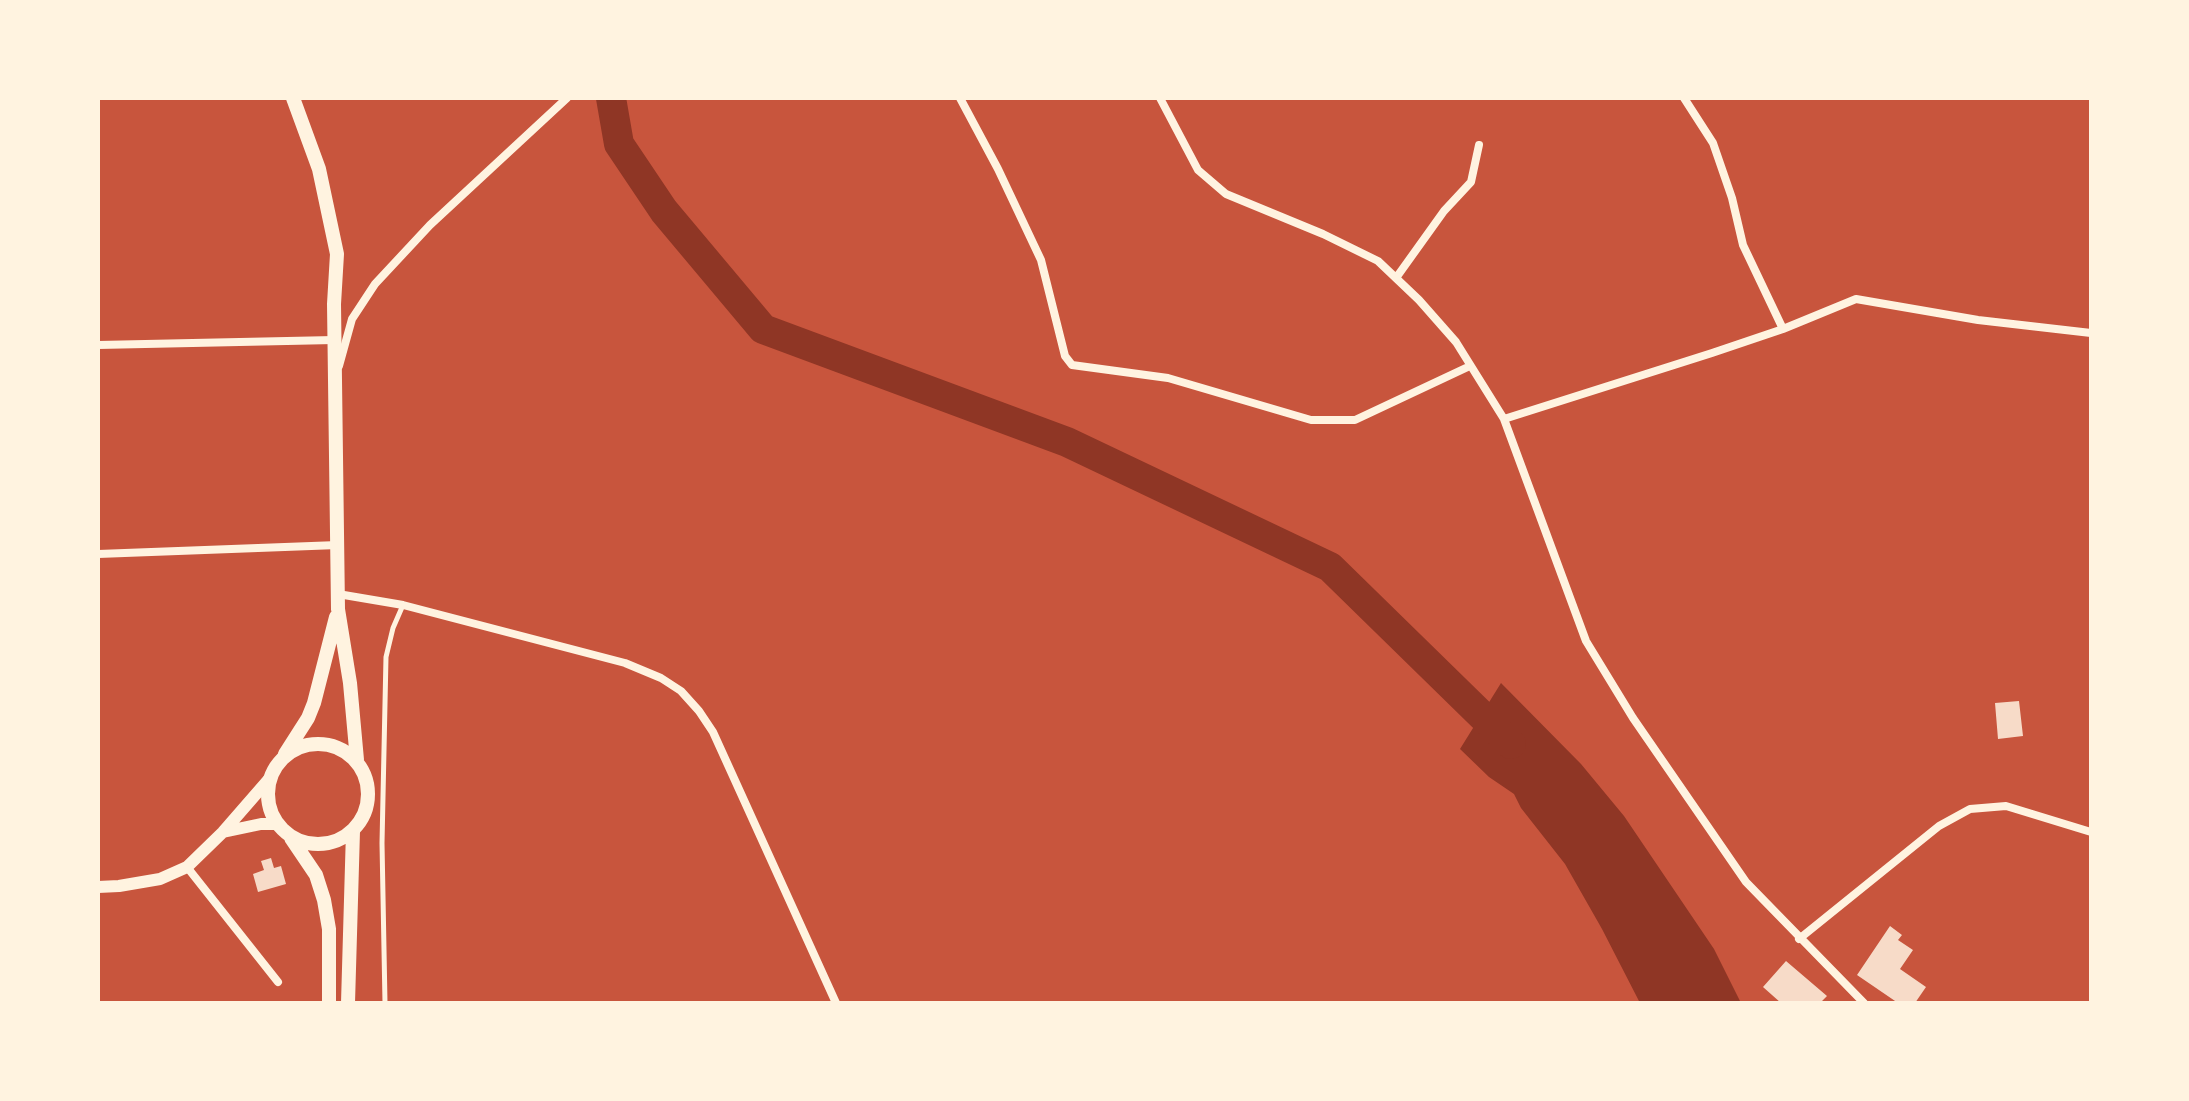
<!DOCTYPE html>
<style>
body{margin:0}
#map{position:relative;width:2189px;height:1101px;overflow:hidden;background:#c8553d;font-family:"Varela Round",sans-serif}
canvas{display:block}
.frame{position:absolute;inset:0;border:100px solid #fff3e0;pointer-events:none}
</style>
<div id="map">
<canvas width="2189" height="1101"></canvas>
<div class="frame"></div>
</div>
<script>
const g = document.querySelector('canvas').getContext('2d');
g.lineJoin = 'round';
function fillPath(path, color) { g.fillStyle = color; g.fill(path, 'evenodd'); }
const toPath = rows => new Path2D(rows.map(r => 'M' + r).join(''));
function strokePath(path, color, width, dash) { g.strokeStyle = color; g.lineWidth = width; g.lineCap = dash ? 'butt' : 'round'; g.setLineDash(dash || []); g.stroke(path); }
const water = toPath([
 [1501,683,1581,764,1624,816,1714,949,1741,1003,1640,1003,1602,929,1565,864,1521,808,1514,794,1489,777,1460,749]
]);
const river = toPath([
 [611,98,619,144,664,211,763,329,1067,442,1330,567,1511,744]
]);
const building = toPath([
 [2019,701,2023,736,1998,739,1995,703],
 [271,858,274,868,281,866,286,884,258,892,253,874,264,870,261,861],
 [1890,926,1902,935,1898,940,1913,950,1900,969,1926,987,1915,1003,1898,1003,1857,975],
 [1786,961,1827,996,1820,1003,1781,1003,1763,987]
]);
const service = toPath([
 [385,1003,382,843,386,657,393,628,403,605]
]);
const minor = toPath([
 [960,98,998,169,1041,260,1065,356,1072,365,1168,378,1311,420,1355,420,1470,366],
 [1160,98,1198,170,1226,194,1323,234,1378,261,1419,300,1456,342,1504,419,1586,641,1633,718,1746,882,1864,1003],
 [1684,98,1713,143,1732,198,1743,245,1783,329],
 [1396,278,1444,211,1471,182,1479,145],
 [98,345,334,340],
 [339,366,352,319,375,284,430,225,567,98],
 [1504,419,1712,353,1783,329,1856,299,1978,320,2091,333],
 [98,554,338,545],
 [338,594,403,605,625,663,661,678,681,691,699,711,713,732,836,1003],
 [187,867,278,982],
 [1799,939,1939,826,1970,809,2006,806,2091,832]
]);
const tertiary = toPath([
 [223,832,261,824,277,824],
 [98,887,119,886,160,879,187,867,223,832,270,778]
]);
const secondary = toPath([
 [293,98,319,169,337,254,334,304,338,609,350,683,357,760],
 '268 794a50 50 0 1 1 100 0a50 50 0 1 1-100 0Z',
 [285,754,308,718,314,703,336,617],
 [291,838,316,875,324,900,329,929,329,1003],
 [348,1003,353,831]
]);
fillPath(water, '#8f3625');
strokePath(river, '#8f3625', 30);
fillPath(building, '#f7dbc8');
strokePath(service, '#fff3e0', 5);
strokePath(minor, '#fff3e0', 8);
strokePath(tertiary, '#fff3e0', 12);
strokePath(secondary, '#fff3e0', 14);
</script>
